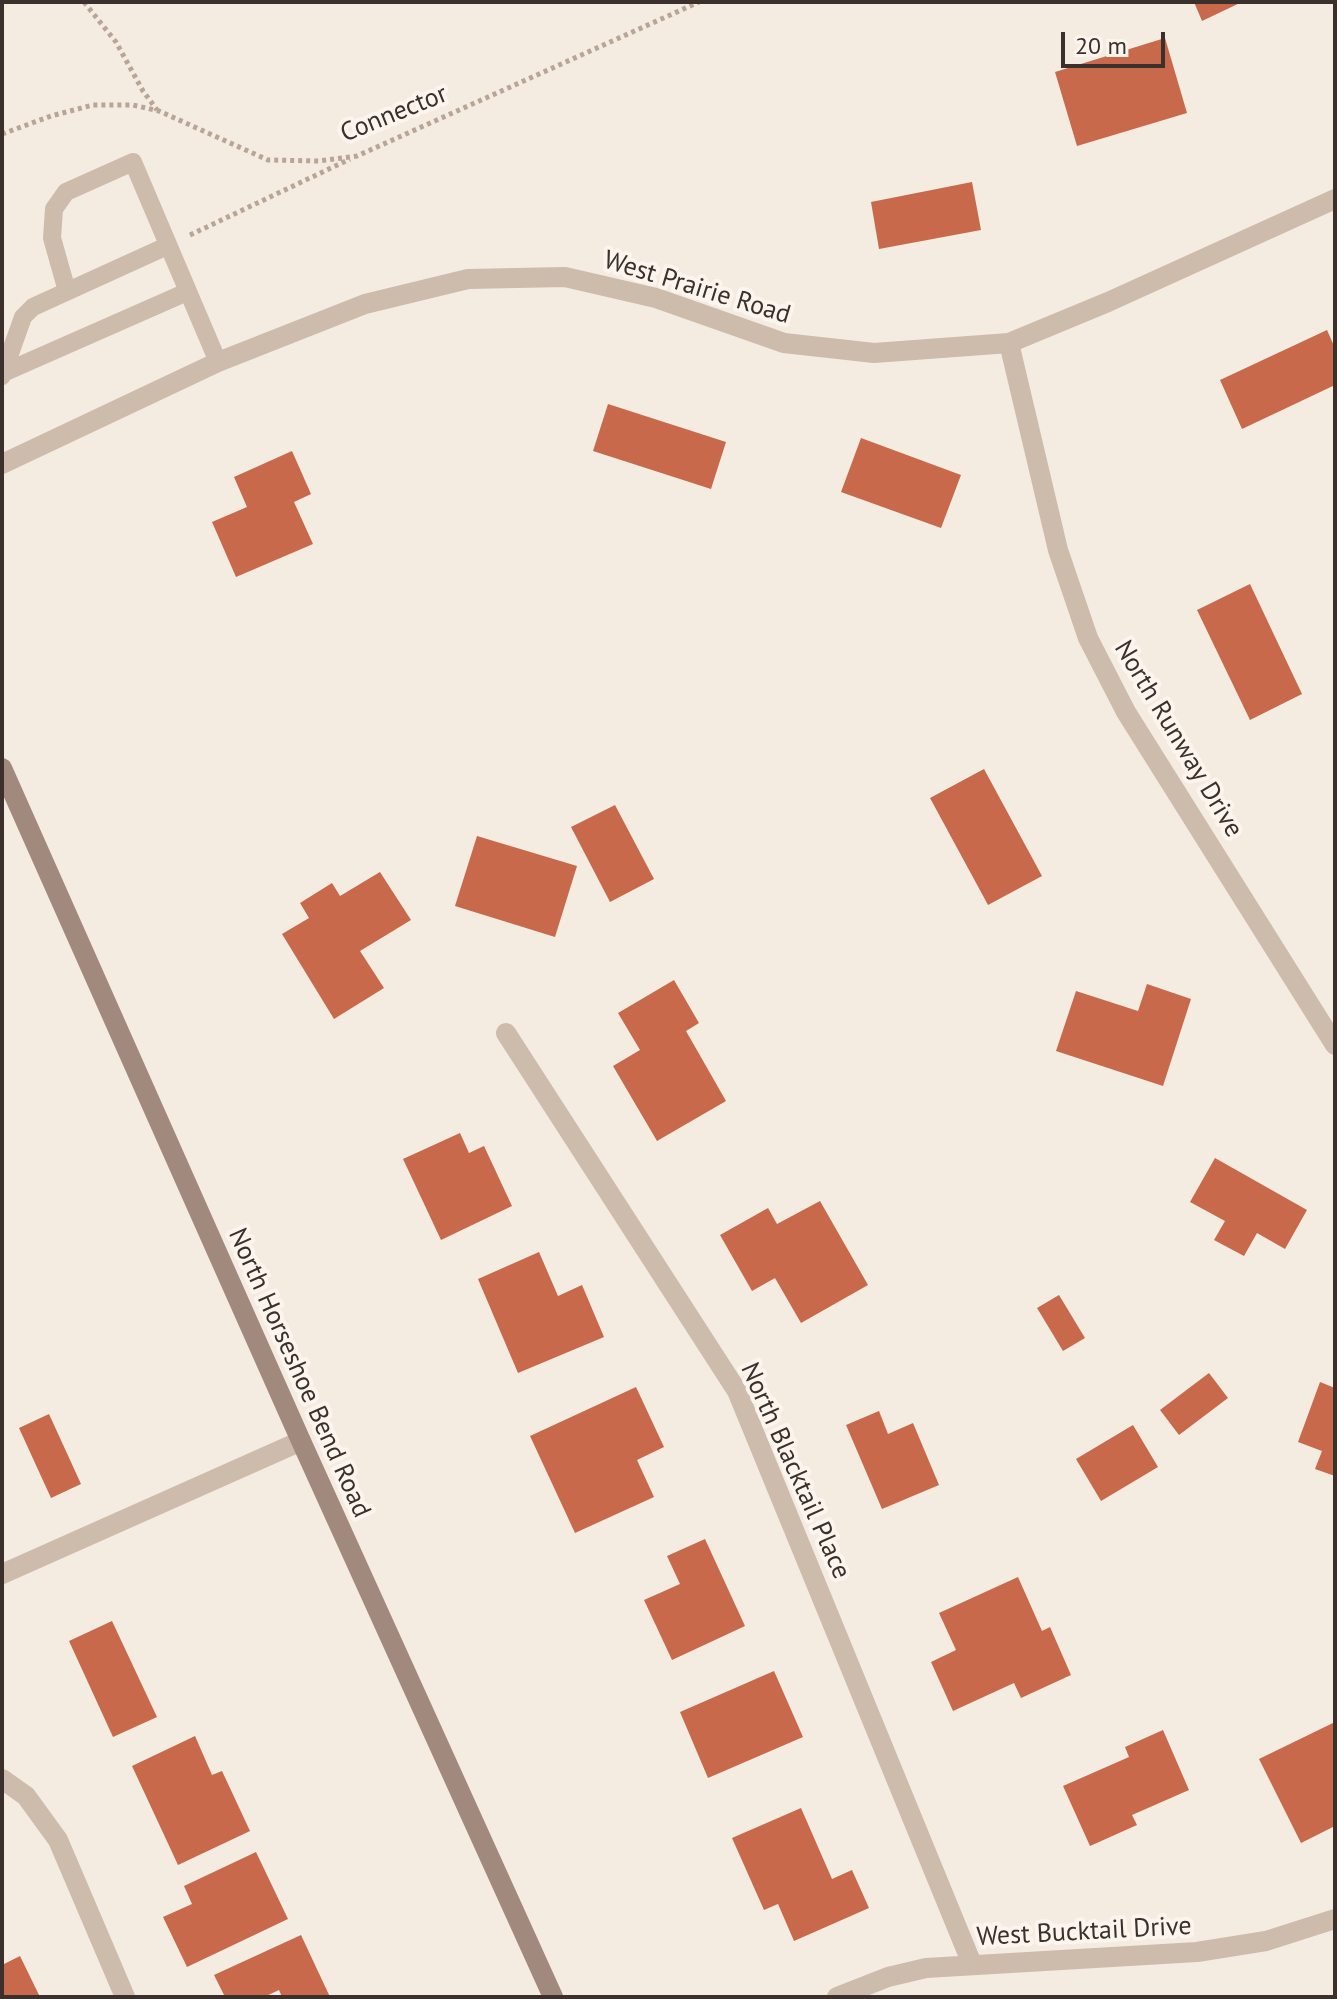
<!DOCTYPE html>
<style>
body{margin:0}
#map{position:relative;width:1337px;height:1999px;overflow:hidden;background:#f4ebe1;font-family:"PT Sans",sans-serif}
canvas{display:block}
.frame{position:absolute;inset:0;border:4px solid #3b302b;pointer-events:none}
.scale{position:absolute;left:1061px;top:32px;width:104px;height:36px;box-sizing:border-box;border:4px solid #3b302b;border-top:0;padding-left:10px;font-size:24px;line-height:28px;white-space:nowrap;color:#3b302b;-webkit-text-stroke:6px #fbf5ee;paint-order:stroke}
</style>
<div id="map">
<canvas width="1337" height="1999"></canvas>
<div class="frame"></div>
<div class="scale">20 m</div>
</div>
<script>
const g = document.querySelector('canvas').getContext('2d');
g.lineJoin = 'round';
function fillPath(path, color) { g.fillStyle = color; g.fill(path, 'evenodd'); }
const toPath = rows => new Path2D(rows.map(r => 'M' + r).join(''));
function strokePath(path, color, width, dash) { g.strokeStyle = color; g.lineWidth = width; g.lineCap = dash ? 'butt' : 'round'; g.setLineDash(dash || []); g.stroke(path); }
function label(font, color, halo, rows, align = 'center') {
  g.font = font + ' "PT Sans",sans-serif'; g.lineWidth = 8; g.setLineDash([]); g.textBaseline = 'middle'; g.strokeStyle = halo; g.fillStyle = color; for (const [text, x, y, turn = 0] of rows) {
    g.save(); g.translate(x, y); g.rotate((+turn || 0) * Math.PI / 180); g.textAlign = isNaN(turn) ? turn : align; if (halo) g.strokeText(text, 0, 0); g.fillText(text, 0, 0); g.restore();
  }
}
const building = toPath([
 [1194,2,1242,2,1202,21],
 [1165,38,1187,113,1077,146,1055,72],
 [972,182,981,230,879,249,871,202],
 [1327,330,1335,348,1335,385,1242,429,1220,380],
 [608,404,726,442,711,489,593,451],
 [861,438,961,475,941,528,841,492],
 [292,451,311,494,294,502,313,544,236,577,212,522,247,507,234,477],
 [1250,584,1302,694,1250,720,1197,610],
 [984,769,1042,876,988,905,930,798],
 [615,805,654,879,610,902,571,827],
 [477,836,577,866,555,937,455,906],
 [380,872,411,920,360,951,384,988,334,1019,282,934,309,918,300,903,332,883,340,896],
 [674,980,699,1023,686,1031,726,1101,657,1141,613,1066,640,1050,618,1013],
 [1147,984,1191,999,1163,1086,1056,1051,1076,991,1138,1011],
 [460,1133,469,1153,484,1146,512,1206,441,1240,403,1159],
 [1215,1158,1307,1210,1285,1249,1257,1233,1244,1256,1214,1240,1225,1221,1190,1202],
 [820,1201,868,1285,801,1323,775,1278,752,1291,720,1235,768,1208,777,1224],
 [539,1252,558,1296,582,1285,604,1337,518,1373,478,1279],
 [1059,1295,1085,1338,1063,1351,1037,1308],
 [1209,1373,1228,1398,1179,1435,1160,1410],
 [1320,1382,1335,1388,1335,1476,1315,1469,1322,1451,1298,1442],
 [636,1387,664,1447,637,1460,654,1497,575,1533,530,1436],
 [879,1411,888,1434,913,1423,939,1485,882,1509,846,1425],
 [49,1414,81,1484,51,1498,19,1428],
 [1133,1425,1158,1467,1101,1501,1076,1459],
 [705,1539,745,1626,672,1660,644,1600,680,1584,667,1556],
 [1018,1577,1042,1631,1050,1627,1071,1675,1021,1698,1014,1683,953,1711,931,1662,956,1650,939,1613],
 [112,1621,157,1717,113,1737,69,1641],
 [774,1671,803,1737,708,1778,680,1712],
 [1335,1722,1335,1826,1301,1843,1259,1759],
 [1163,1730,1189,1790,1132,1815,1137,1825,1090,1846,1063,1786,1129,1757,1125,1747],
 [195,1736,212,1775,222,1771,250,1831,178,1865,132,1766],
 [801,1808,832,1879,852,1870,869,1908,794,1941,778,1904,764,1910,732,1838],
 [256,1852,288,1919,187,1967,163,1917,192,1904,184,1886],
 [301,1935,330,1997,282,1997,279,1990,264,1997,225,1997,214,1975],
 [20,1956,40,1997,2,1997,2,1965]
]);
const path = toPath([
 [84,2,116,42,143,91,157,110],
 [2,134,51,116,93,105,133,105,159,111,268,160,319,161,357,156,699,2],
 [190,235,350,159]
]);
const lane = toPath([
 [67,291,52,238,54,209,66,192,133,162,218,362],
 [3,373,187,292],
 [2,376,23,317,33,307,167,246]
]);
const street = toPath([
 [1009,343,1058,550,1088,638,1126,712,1335,1045],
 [2,464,218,362,365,304,468,279,565,277,656,298,784,343,874,353,1009,343,1108,302,1335,199],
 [506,1033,737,1391,972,1964],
 [2,1574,301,1441],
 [2,1779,26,1796,58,1840,125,1997],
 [837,1997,888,1977,926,1968,1197,1952,1266,1941,1335,1919]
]);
const secondary = toPath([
 [2,768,301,1441,553,1997]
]);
const streetNames = [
 ["Connector",394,114,-22],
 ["West Prairie Road",697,288,17],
 ["North Runway Drive",1178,739,59],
 ["North Horseshoe Bend Road",299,1373,66],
 ["North Blacktail Place",795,1471,66],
 ["West Bucktail Drive",1084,1932,-3]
];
fillPath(building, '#c8694b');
strokePath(path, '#b9a596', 5, [4, 4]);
strokePath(lane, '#cdbbac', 18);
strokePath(street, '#cdbbac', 20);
strokePath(secondary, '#a18a7d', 20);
label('26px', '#3b302b', '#fbf5ee', streetNames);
</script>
